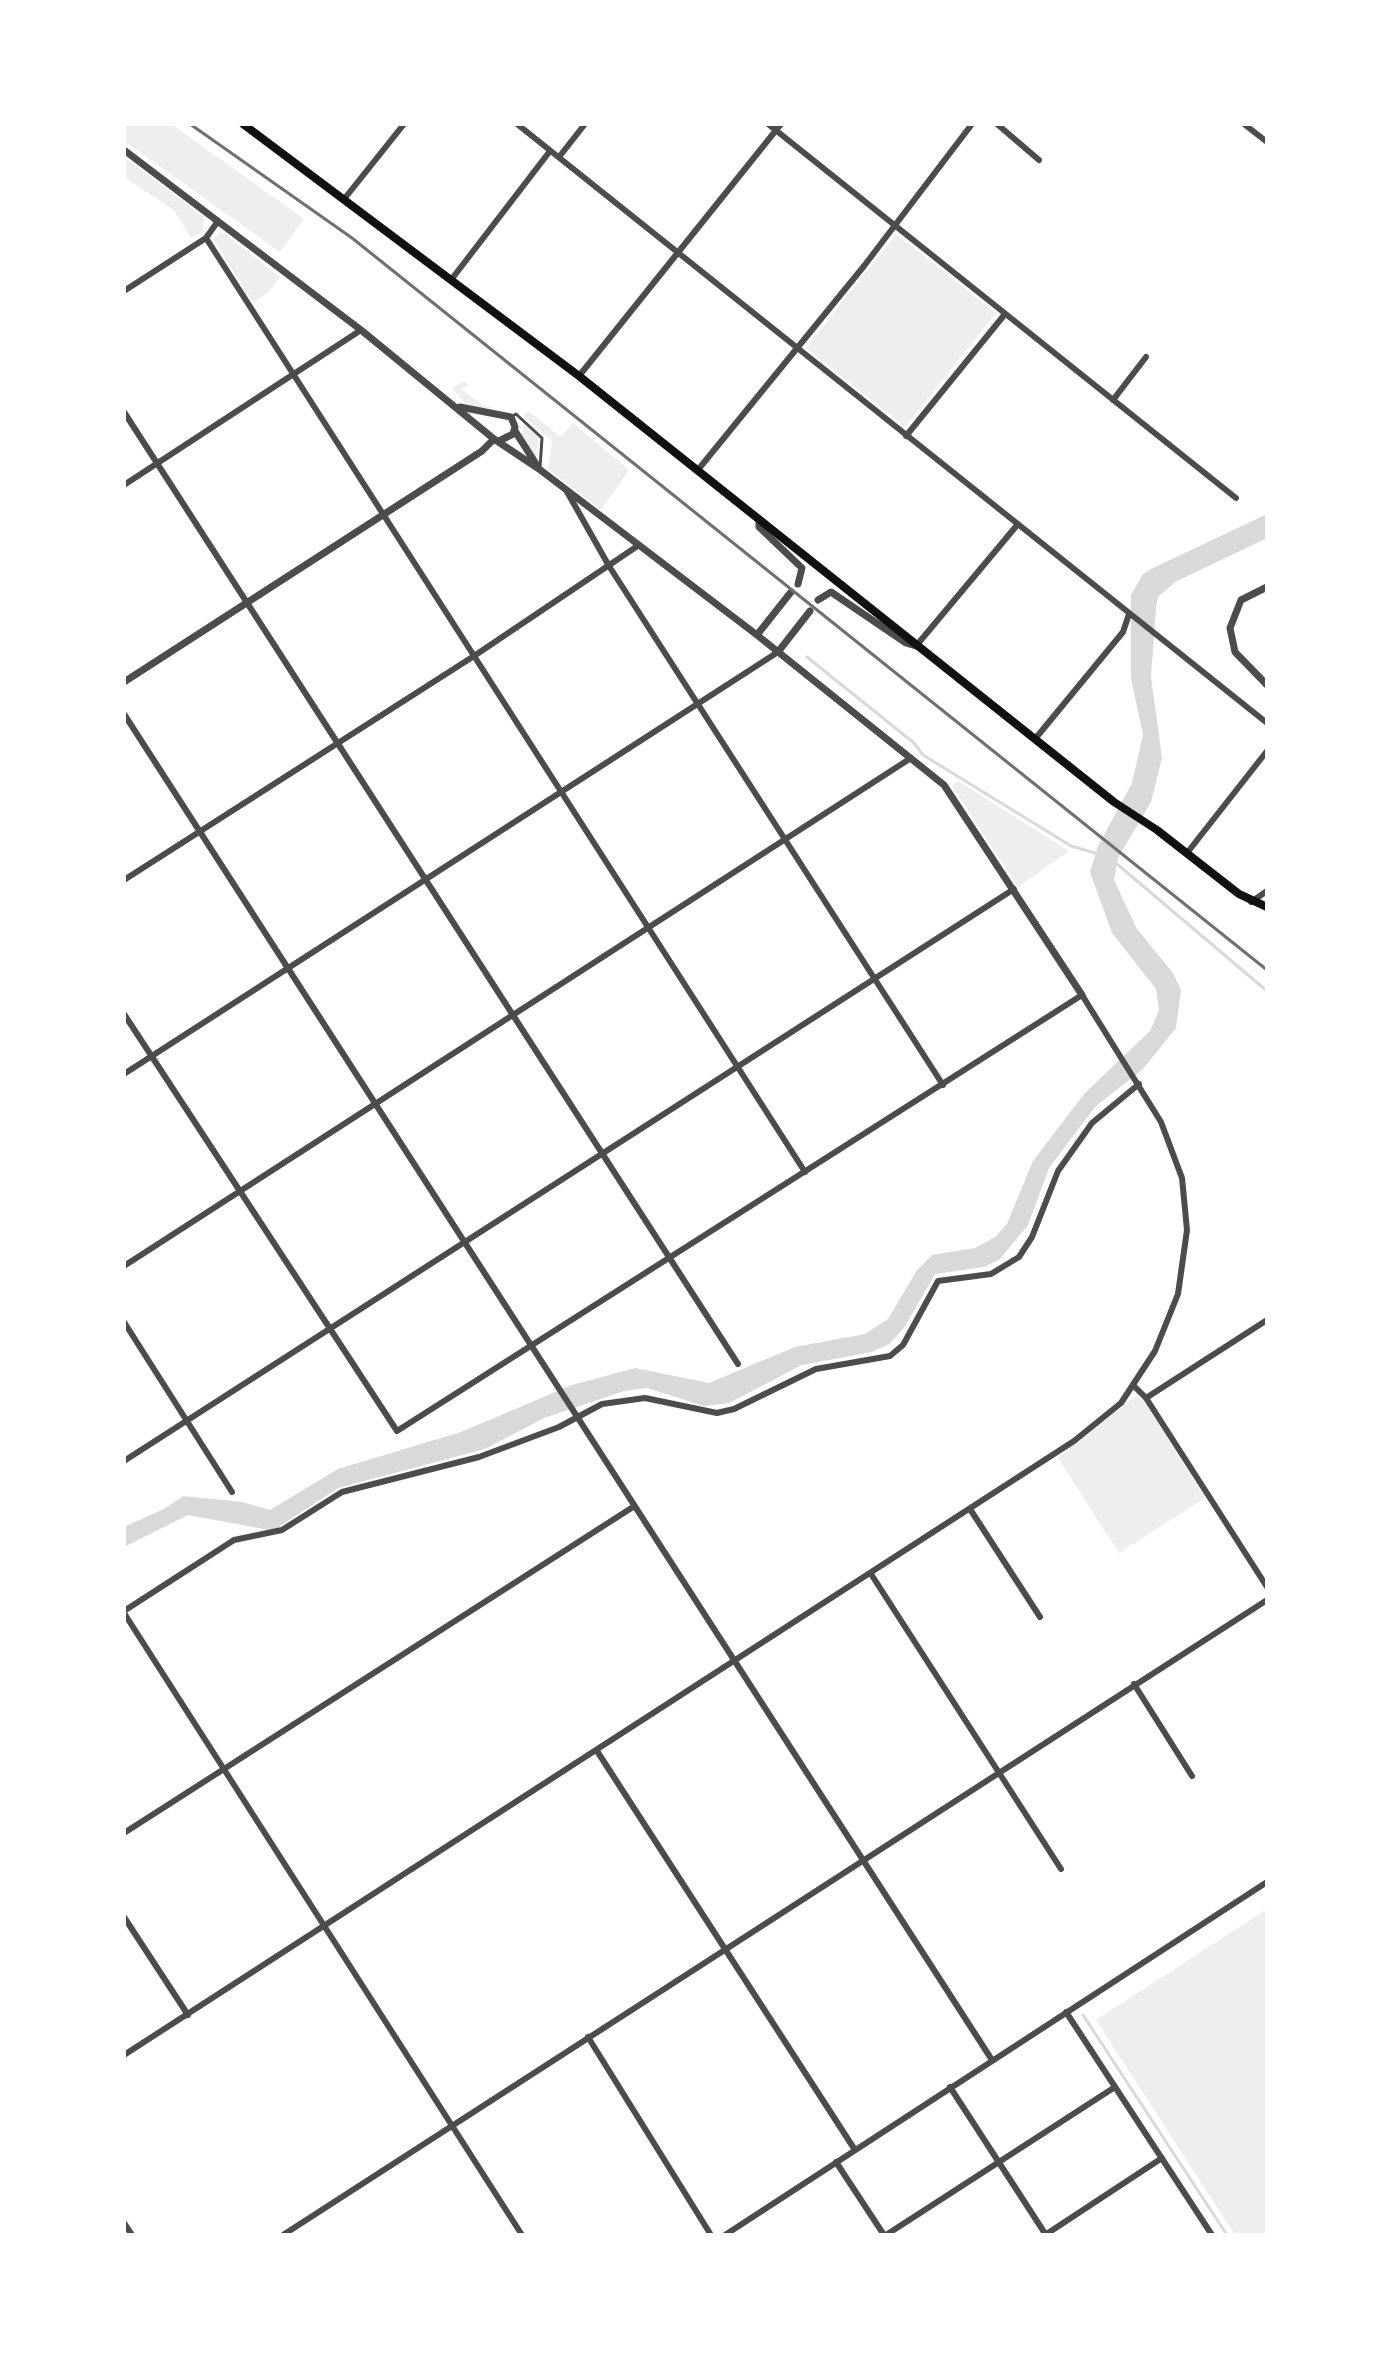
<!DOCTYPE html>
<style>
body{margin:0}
#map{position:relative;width:1391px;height:2359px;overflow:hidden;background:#fff;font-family:"Nunito Sans",sans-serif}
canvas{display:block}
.frame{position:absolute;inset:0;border:126px solid #fff;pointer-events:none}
</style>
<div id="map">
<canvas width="1391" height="2359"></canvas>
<div class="frame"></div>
</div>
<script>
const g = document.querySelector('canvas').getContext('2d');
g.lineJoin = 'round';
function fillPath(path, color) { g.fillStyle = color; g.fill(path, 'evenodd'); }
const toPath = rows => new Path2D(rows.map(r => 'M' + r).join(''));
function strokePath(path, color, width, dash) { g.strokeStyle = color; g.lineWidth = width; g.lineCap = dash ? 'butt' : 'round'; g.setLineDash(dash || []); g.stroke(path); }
const green = toPath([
 [124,124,171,124,304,219,280,252,124,141],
 [124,157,204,217,203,232,191,238,174,210,124,177],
 [222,232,280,277,268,293,253,302,213,239],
 [896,234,996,313,905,427,806,348],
 [464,381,469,385,461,389,484,406,499,409,467,406,452,388],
 [528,411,561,437,573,423,629,470,601,510,548,469,552,441,523,416],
 [524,424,539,436,536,459,521,437],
 [958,781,1069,851,1018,887,952,786],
 [1136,1396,1144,1401,1205,1498,1119,1553,1058,1458],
 [1267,1909,1267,2235,1235,2235,1096,2020]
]);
const water = toPath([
 [1267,514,1267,538,1175,582,1158,597,1156,608,1151,677,1162,758,1151,802,1118,858,1114,880,1137,929,1173,973,1181,990,1176,1028,1143,1069,1095,1107,1049,1168,1028,1225,1000,1259,984,1267,935,1274,904,1328,889,1344,872,1352,802,1365,729,1403,704,1406,647,1388,624,1391,544,1418,485,1449,338,1488,277,1528,269,1530,188,1515,124,1547,124,1527,164,1509,183,1496,242,1502,270,1510,338,1469,461,1432,572,1385,635,1368,709,1383,795,1347,865,1334,888,1319,917,1270,932,1255,975,1248,995,1237,1007,1224,1033,1161,1084,1094,1150,1031,1159,1011,1156,989,1112,933,1090,872,1098,846,1132,783,1143,735,1131,678,1131,595,1143,574,1151,569]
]);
const stream = toPath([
 [807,657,914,743,923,755,1071,846,1095,853],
 [1117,864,1267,991],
 [1083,2015,1227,2235]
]);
const service = toPath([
 [511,417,516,414,542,438,540,468]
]);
const minor = toPath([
 [517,124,1267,723],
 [768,124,1236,498],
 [997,124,1039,160],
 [1244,124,1267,142],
 [559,157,585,124],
 [345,198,404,124],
 [206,238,805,1172],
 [451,280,550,151],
 [124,291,206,238,218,221],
 [579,376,781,124],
 [1113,400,1146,357],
 [124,412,738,1364],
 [906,436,1005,314],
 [697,471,864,266,972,124],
 [124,485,361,330],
 [566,490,609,566,943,1085],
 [916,646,1018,524],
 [124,714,992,2060],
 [1035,739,1123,632,1129,614],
 [1187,853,1267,751],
 [124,880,474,656,639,545],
 [1251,902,1267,891],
 [124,1014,397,1431,1082,995,1161,1122,1182,1178,1187,1230,1178,1294,1155,1351,1121,1403,1074,1441,124,2055],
 [124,1074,778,652],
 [124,1266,911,758],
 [124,1322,232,1492],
 [1134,1386,1146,1398,1267,1587],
 [1146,1398,1267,1320],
 [124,1461,1014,889],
 [970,1509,1040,1617],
 [871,1574,1061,1869],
 [124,1611,234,1540,282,1530,342,1492,479,1457,559,1427,602,1404,645,1398,717,1413,734,1409,816,1369,890,1356,903,1345,938,1281,991,1274,1019,1257,1032,1237,1058,1171,1092,1123,1139,1084],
 [124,1613,522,2235],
 [1134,1684,1192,1776],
 [597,1751,855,2150],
 [124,1833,633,1507],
 [124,1917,188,2015],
 [1066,2012,1212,2235],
 [588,2037,711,2235],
 [950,2087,1046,2235],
 [836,2162,884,2235],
 [124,2223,132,2235],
 [283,2235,1267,1600],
 [725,2235,1267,1882],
 [886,2235,1115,2087],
 [1045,2235,1162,2158]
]);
const tertiary = toPath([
 [124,150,361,330,494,439,539,469,757,635,944,785,1082,995],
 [460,407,511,417,515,427,513,434,499,441],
 [515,431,536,464],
 [759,519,759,527,802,568,798,584],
 [1267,587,1241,600,1230,628,1235,652,1267,685],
 [818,600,831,592,906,643,916,646],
 [757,635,791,592],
 [778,652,810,611],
 [124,682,482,451,494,439]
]);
const secondary = toPath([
 [243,124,579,376,1114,802,1157,830,1239,894,1267,907]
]);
const rail = toPath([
 [190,124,352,238,1267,970]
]);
fillPath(green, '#eee');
fillPath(water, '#d9d9d9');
strokePath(stream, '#d9d9d9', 3);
strokePath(service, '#4c4c4c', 3);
strokePath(minor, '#4c4c4c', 6);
strokePath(tertiary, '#4c4c4c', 7);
strokePath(secondary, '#111', 8);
strokePath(rail, '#707070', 3);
</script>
